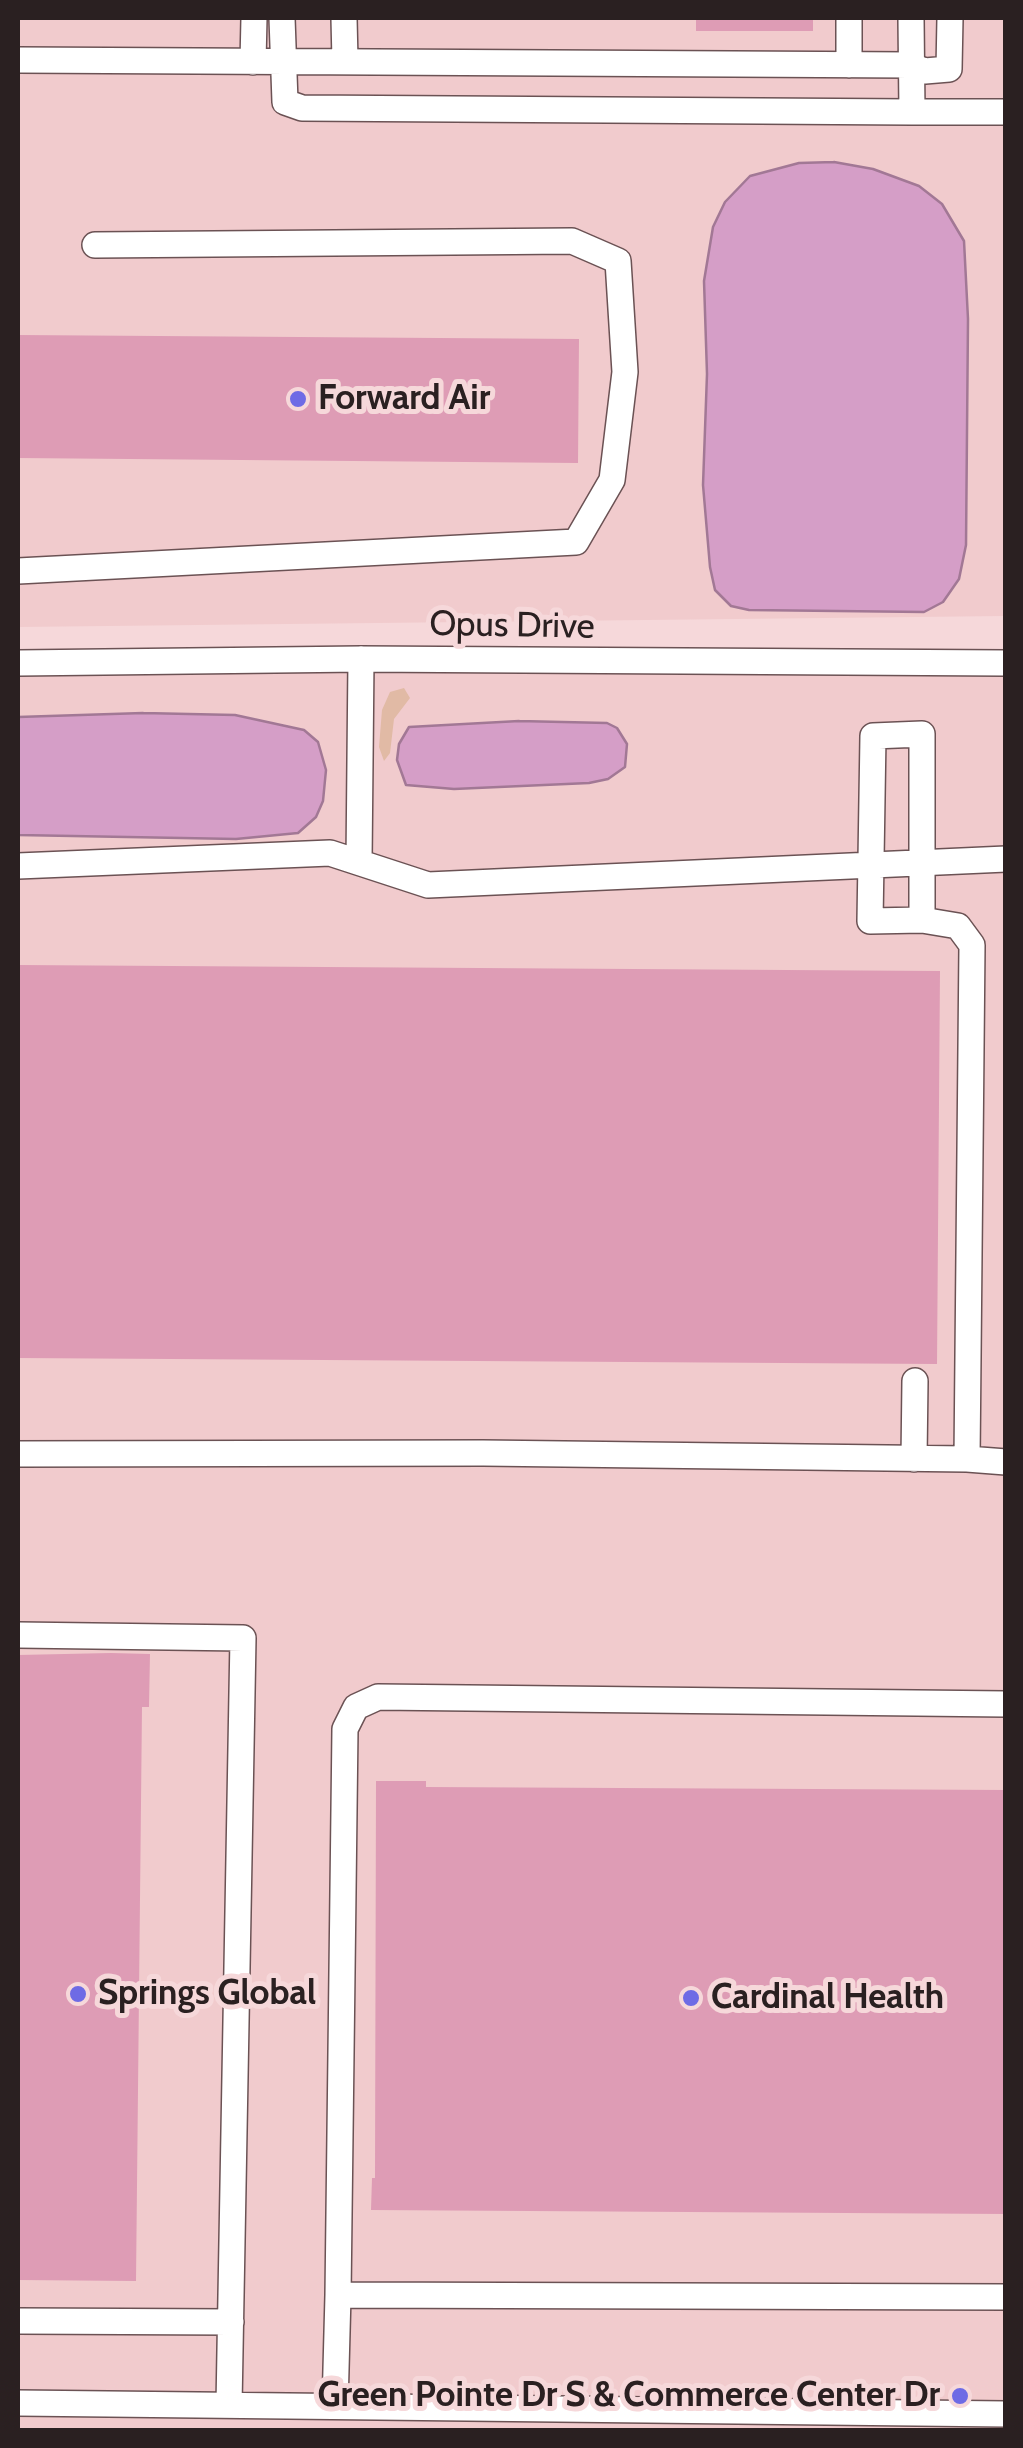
<!DOCTYPE html>
<style>
body{margin:0}
#map{position:relative;width:1023px;height:2448px;overflow:hidden;background:#f6d8da;font-family:Cabin,sans-serif}
canvas{display:block}
.frame{position:absolute;inset:0;border:20px solid #2a2021;pointer-events:none}
</style>
<div id="map">
<canvas width="1023" height="2448"></canvas>
<div class="frame"></div>
</div>
<script>
const g = document.querySelector('canvas').getContext('2d');
g.lineJoin = 'round';
function fillPath(path, color) { g.fillStyle = color; g.fill(path, 'evenodd'); }
const toPath = rows => new Path2D(rows.map(r => 'M' + r).join(''));
function strokePath(path, color, width, dash) { g.strokeStyle = color; g.lineWidth = width; g.lineCap = dash ? 'butt' : 'round'; g.setLineDash(dash || []); g.stroke(path); }
function label(font, color, halo, rows, align = 'center') {
  g.font = font + ' Cabin,sans-serif'; g.lineWidth = 10; g.setLineDash([]); g.textBaseline = 'middle'; g.strokeStyle = halo; g.fillStyle = color; for (const [text, x, y, turn = 0] of rows) {
    g.save(); g.translate(x, y); g.rotate((+turn || 0) * Math.PI / 180); g.textAlign = isNaN(turn) ? turn : align; if (halo) g.strokeText(text, 0, 0); g.fillText(text, 0, 0); g.restore();
  }
}
const built = toPath([
 [18,18,1005,18,1005,616,18,627],
 [18,663,1005,663,1005,2430,18,2430]
]);
const green = toPath([
 [404,688,410,698,394,719,390,753,384,761,379,747,382,710,390,692]
]);
const water = toPath([
 [834,162,873,169,919,186,942,204,964,241,968,319,966,545,959,579,943,602,924,612,749,610,731,606,715,590,710,567,703,485,707,374,704,281,713,227,725,202,750,176,799,163,834,162],
 [143,713,235,715,304,730,318,742,326,770,323,801,316,817,298,833,236,839,18,835,18,717,143,713],
 [519,721,607,723,617,728,627,744,625,767,608,779,589,783,454,789,406,785,397,760,399,744,409,727,519,721]
]);
const building = toPath([
 [696,18,813,18,813,31,696,31],
 [18,335,579,339,578,463,18,458],
 [18,965,940,971,937,1364,18,1358],
 [111,1653,150,1654,149,1707,142,1707,136,2281,18,2280,18,1655],
 [376,1781,426,1781,426,1787,1006,1790,1006,2214,371,2210,372,2178,375,2178]
]);
const minor = toPath([
 [282,18,285,102,302,108,912,112],
 [344,18,345,61],
 [849,18,849,65],
 [911,18,912,112,1006,112],
 [18,60,910,65,925,71,949,69,950,18],
 [253,62,254,18],
 [18,571,576,542,612,480,625,372,618,261,572,241,95,245],
 [18,663,361,659,1006,663],
 [359,862,361,659],
 [18,866,330,853,428,885,1006,859],
 [922,920,870,921,873,736,922,734,922,920,958,926,972,945,967,1459,1006,1462],
 [18,1454,483,1453,967,1459],
 [914,1459,915,1381],
 [18,1635,243,1638,229,2405],
 [338,2295,345,1729,356,1707,378,1697,1006,1704],
 [18,2321,231,2322],
 [18,2403,1006,2414],
 [335,2406,338,2295,1006,2297]
]);
const markers = [
 [298,399,10,"#6e6be5"],
 [78,1994,10,"#6e6be5"],
 [691,1998,10,"#6e6be5"],
 [960,2396,10,"#6e6be5"]
];
const poiNames = [
 ["Forward Air",318,399],
 ["Springs Global",98,1994],
 ["Cardinal Health",711,1998],
 ["Green Pointe Dr S & Commerce Center Dr",940,2396,"right"]
];
const streetNames = [
 ["Opus Drive",512,626,1]
];
fillPath(built, '#f1cbcd');
fillPath(green, '#e1baa5');
fillPath(water, '#d59ec7');
strokePath(water, '#a27895', 2.5);
fillPath(building, '#de9cb5');
strokePath(minor, '#6b5254', 28);
strokePath(minor, '#fff', 25);
for (const [x, y, r, color] of markers) { const dot = new Path2D(); dot.arc(x, y, r, 0, 2 * Math.PI); g.fillStyle = color; g.fill(dot); strokePath(dot, '#f6d8da', 4); }
label('bold 35px', '#2a2021', '#f6d8da', poiNames, 'left');
label('35px', '#2a2021', '#f6d8da', streetNames);
</script>
